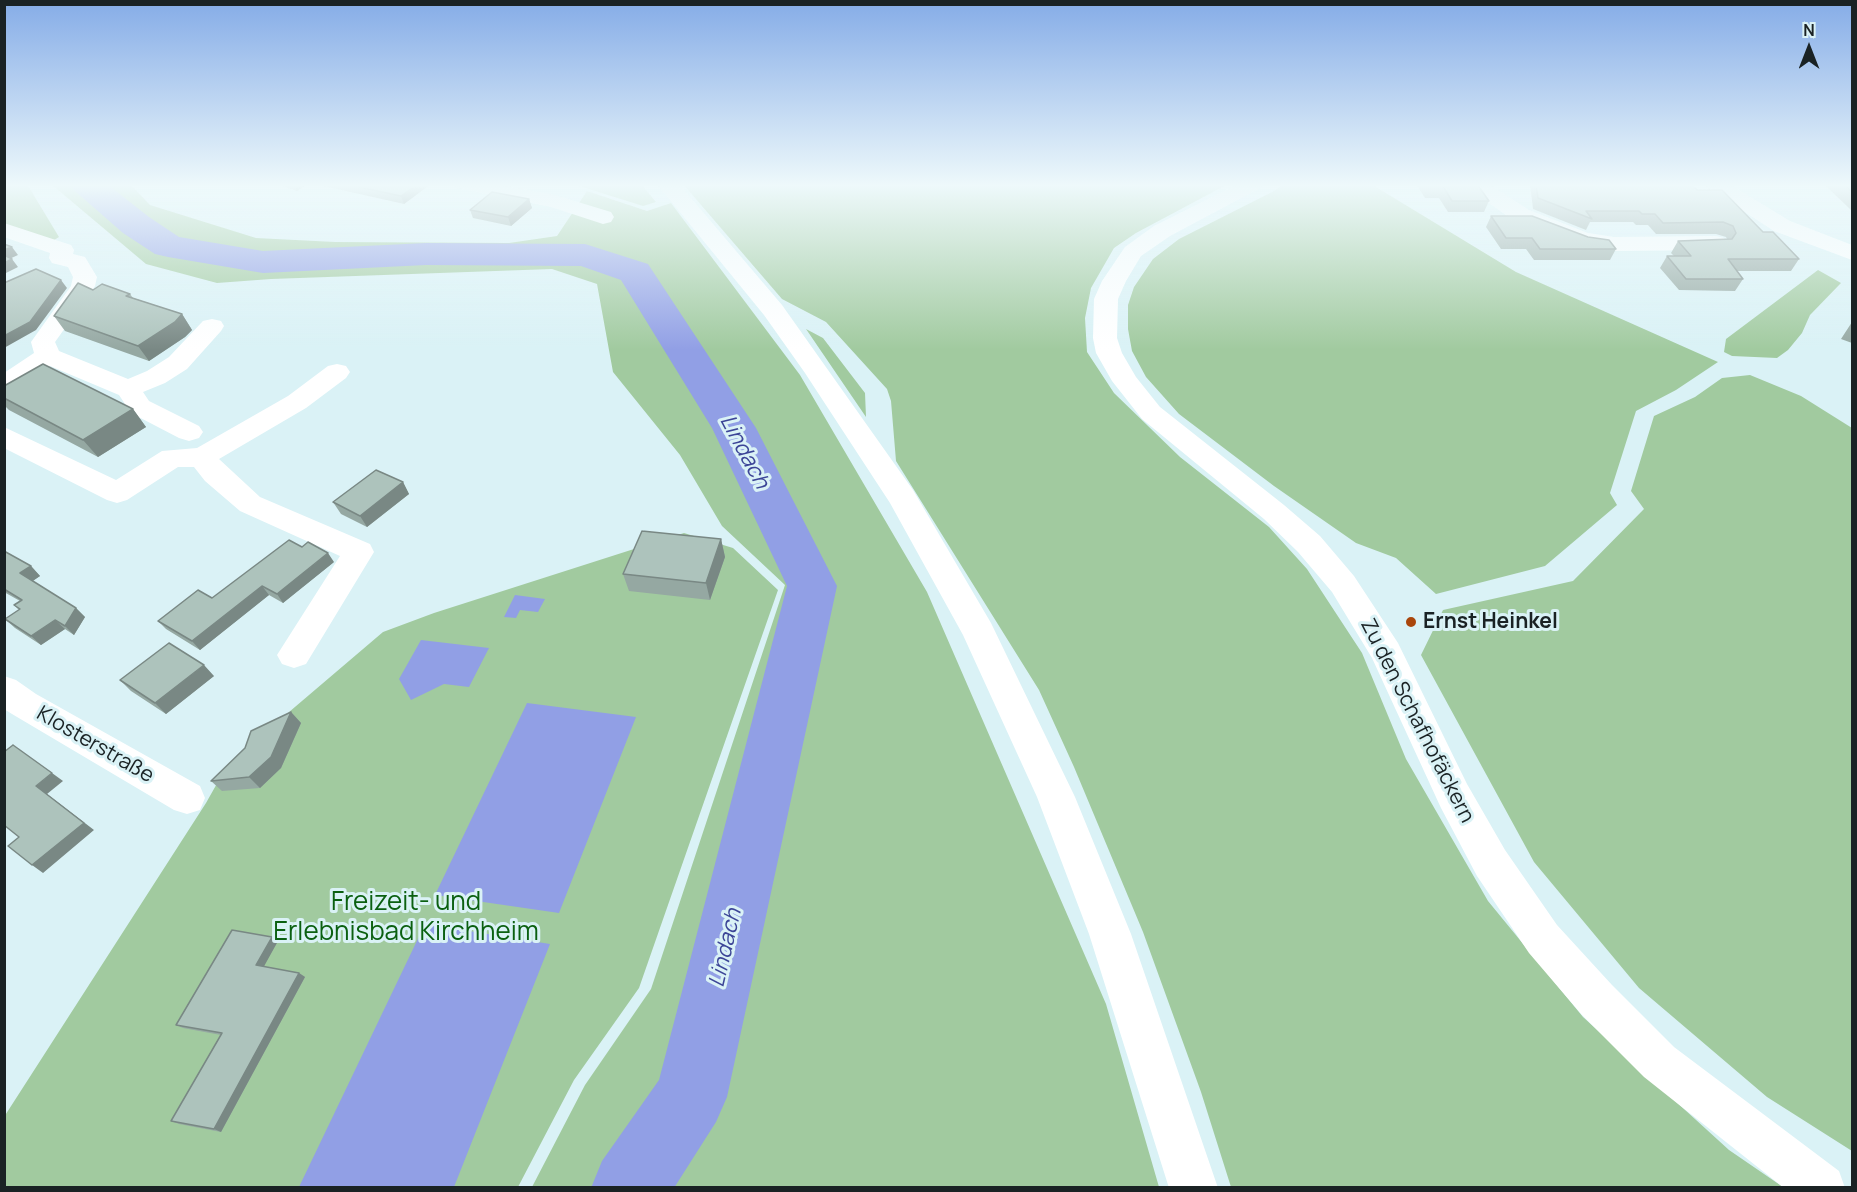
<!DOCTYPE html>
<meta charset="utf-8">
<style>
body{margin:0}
#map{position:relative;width:1857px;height:1192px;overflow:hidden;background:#daf2f6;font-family:Manrope,sans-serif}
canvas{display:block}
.frame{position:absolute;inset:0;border:6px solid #1a2224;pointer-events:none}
.north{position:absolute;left:1779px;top:18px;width:60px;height:60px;-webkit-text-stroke:4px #daf2f6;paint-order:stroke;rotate:0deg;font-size:16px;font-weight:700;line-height:24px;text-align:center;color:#1a2224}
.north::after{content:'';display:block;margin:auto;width:21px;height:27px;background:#1a2224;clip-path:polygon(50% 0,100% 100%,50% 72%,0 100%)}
</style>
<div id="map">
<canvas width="1857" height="1192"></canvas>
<div class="frame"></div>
<div class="north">N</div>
</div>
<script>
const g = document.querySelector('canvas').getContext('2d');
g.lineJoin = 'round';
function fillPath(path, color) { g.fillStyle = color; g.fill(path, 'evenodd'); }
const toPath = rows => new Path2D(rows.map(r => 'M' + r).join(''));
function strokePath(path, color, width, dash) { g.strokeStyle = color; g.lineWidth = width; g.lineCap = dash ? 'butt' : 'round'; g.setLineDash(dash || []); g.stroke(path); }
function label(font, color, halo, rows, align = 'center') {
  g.font = font + ' Manrope,sans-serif'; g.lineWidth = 6; g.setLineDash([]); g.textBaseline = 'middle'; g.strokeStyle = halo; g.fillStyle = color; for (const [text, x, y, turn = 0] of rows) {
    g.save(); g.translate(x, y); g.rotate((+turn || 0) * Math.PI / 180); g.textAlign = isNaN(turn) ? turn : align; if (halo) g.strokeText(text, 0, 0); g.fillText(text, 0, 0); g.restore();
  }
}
const green = toPath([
 [5,184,27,184,59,237,51,242,5,226],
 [51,184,130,184,150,205,256,238,335,242,509,243,557,236,587,191,647,211,671,203,800,375,927,592,1106,1004,1159,1187,532,1187,585,1085,651,989,785,585,722,526,680,455,613,372,597,284,552,269,271,279,217,283,146,264],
 [573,184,641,184,656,202,643,206],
 [683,184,1228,184,1136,233,1114,248,1091,288,1085,318,1087,352,1114,393,1180,457,1269,527,1307,569,1362,653,1406,759,1488,901,1583,1017,1729,1150,1783,1187,1231,1187,1201,1092,1143,932,1074,767,1039,690,896,461,891,401,887,389,826,322,782,299],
 [1285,184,1371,184,1516,272,1718,362,1676,390,1636,411,1610,493,1617,505,1545,566,1436,594,1396,558,1356,543,1274,486,1179,414,1146,377,1132,351,1128,329,1128,305,1134,287,1153,259,1179,239,1272,192],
 [1818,270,1841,283,1810,315,1802,333,1788,350,1777,358,1732,356,1724,352,1726,339],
 [806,329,823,338,865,393,866,417],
 [1750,375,1801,396,1852,428,1852,1151,1767,1097,1639,988,1534,862,1421,655,1443,610,1573,581,1644,509,1631,491,1654,416,1695,397,1722,378],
 [684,533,733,548,778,590,639,988,574,1080,518,1187,5,1187,4,1117,206,803,228,764,383,632,434,613]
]);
const water = toPath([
 [515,595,545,599,538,612,520,610,516,618,504,617],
 [421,640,489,648,469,687,444,684,411,700,399,679],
 [527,703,636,717,559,913,435,895],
 [425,924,550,944,454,1187,299,1187]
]);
const river = toPath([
 [70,184,107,184,149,217,179,237,263,251,426,243,585,244,648,264,756,428,837,586,727,1097,716,1122,674,1188,591,1188,602,1161,659,1080,787,586,712,428,621,280,581,266,426,265,263,273,168,257,155,254,123,233,75,191,70,184]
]);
const minor = toPath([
 [454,184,495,184,555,195,611,212,614,217,611,222,603,224,551,207,457,188,454,184],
 [1238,184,1263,184,1260,188,1170,236,1141,256,1126,281,1118,299,1117,338,1122,353,1136,377,1160,407,1284,505,1320,536,1354,576,1398,643,1467,784,1505,850,1557,925,1612,985,1674,1047,1839,1171,1845,1188,1784,1188,1644,1077,1582,1015,1529,953,1477,876,1441,808,1372,658,1332,592,1298,552,1264,519,1142,419,1112,381,1096,353,1093,338,1094,299,1102,281,1125,247,1154,226,1238,184],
 [1468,184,1489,184,1529,210,1588,233,1614,237,1716,236,1724,238,1727,243,1724,248,1716,250,1614,251,1583,246,1513,220,1476,194,1468,184],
 [1705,184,1729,184,1790,221,1852,245,1852,260,1774,231,1708,188,1705,184],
 [4,223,71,245,74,250,73,254,85,257,97,277,95,286,55,342,59,351,128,379,147,371,169,357,203,321,212,319,221,321,224,326,221,331,187,369,165,383,143,392,149,401,199,426,203,432,199,438,189,441,179,438,131,413,119,395,50,366,13,391,4,393,4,373,34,353,31,342,71,286,73,277,68,267,52,263,49,258,50,253,4,237,4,223],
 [337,364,346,366,350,372,346,378,306,408,219,459,260,497,370,544,374,552,306,664,294,668,282,664,277,655,340,556,240,511,205,481,194,467,178,467,127,500,117,503,107,500,4,448,4,427,116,480,162,451,197,448,288,396,328,366,337,364],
 [4,676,16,680,36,694,200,786,205,798,200,810,187,814,174,810,12,714,4,709,4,676]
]);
const major = toPath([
 [657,184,679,184,782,305,913,490,991,623,1075,797,1131,934,1218,1188,1169,1188,1089,934,1037,797,963,635,890,503,805,373,764,315,657,184]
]);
const wall = toPath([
 [277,184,307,184,297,191],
 [315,184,427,184,428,186,404,204],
 [1416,184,1477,184,1489,201,1484,212,1448,212,1439,198,1425,198],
 [1527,184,1691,184,1697,190,1763,232,1799,259,1791,271,1736,271,1743,279,1735,291,1679,290,1660,268,1667,256,1674,256,1671,253,1678,241,1727,239,1726,237,1716,234,1656,234,1648,225,1636,225,1633,222,1590,222,1586,230,1533,209,1530,184],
 [1824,184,1852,184,1852,211],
 [529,199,532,208,511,226,473,218,470,210],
 [1491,216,1616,249,1610,260,1534,260,1526,249,1501,249,1486,227],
 [93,290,130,294,133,298,182,314,192,330,185,337,149,361,65,331,54,316],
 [1852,322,1852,343,1841,339],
 [4,386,133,409,146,427,98,457,9,410,4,405],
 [403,482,409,494,367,527,341,514,333,502],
 [721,539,725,557,710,600,629,591,623,574],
 [4,551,31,566,40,576,32,581,76,608,85,617,74,635,65,629,41,645,15,628,5,619,19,610,14,605,20,601,4,592],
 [334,562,283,603,269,595,200,650,166,629,158,621,212,598],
 [214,676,166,714,131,691,120,680],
 [291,712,301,723,281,768,260,788,222,791,211,781],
 [278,941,263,967,299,973,305,977,221,1132,179,1124,171,1121,221,1035,183,1028,176,1025]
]);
const shadedWall = toPath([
 [294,184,307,184,297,191],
 [418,184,427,184,428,186,404,204,401,196],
 [529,199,532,208,511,226,508,217],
 [12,247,18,255,5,261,4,260,4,250],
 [12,259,18,267,4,274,4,263],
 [61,280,67,288,36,330,4,348,4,336],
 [182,314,192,330,185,337,149,361,138,346],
 [133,409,146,427,98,457,83,440],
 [403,482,409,494,367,527,360,516],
 [721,539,725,557,710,600,706,583],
 [328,553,334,562,283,603,277,594],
 [31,566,40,576,30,583,20,573],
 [262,586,269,595,200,650,192,641],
 [76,608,85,617,74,635,65,626],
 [55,620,65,629,41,645,31,636],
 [204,665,214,676,166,714,155,703],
 [291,712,301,723,281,768,260,788,249,777],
 [52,773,63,781,47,794,94,830,43,873,32,865,36,786],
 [272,937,278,941,262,970,256,965],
 [299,973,305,977,221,1132,214,1129]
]);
const building = toPath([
 [345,184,418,184,401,196,345,184],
 [1427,184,1477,184,1489,201,1452,201,1443,186,1429,186,1427,184],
 [1536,184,1691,184,1697,190,1722,190,1763,232,1773,232,1799,259,1728,259,1743,279,1686,279,1667,256,1691,256,1678,241,1732,239,1736,233,1733,226,1723,222,1663,223,1655,214,1642,214,1639,211,1586,211,1592,219,1538,198,1536,184],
 [1844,184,1852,184,1852,192,1844,184],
 [492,192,529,199,508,217,470,210,492,192],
 [1491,216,1532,216,1588,237,1609,240,1616,249,1540,249,1532,238,1506,238,1491,216],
 [4,244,12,247,4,250,4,244],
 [4,255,12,259,4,263,4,255],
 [36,269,61,280,30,322,4,336,4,283,36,269],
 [78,283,93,290,102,284,130,294,126,296,182,314,175,322,138,346,54,316,78,283],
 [43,364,133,409,83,440,4,398,4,386,43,364],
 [376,470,403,482,360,516,333,502,376,470],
 [642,531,721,539,706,583,623,574,642,531],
 [289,540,302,547,308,542,328,553,277,594,262,586,192,641,158,621,198,590,212,598,289,540],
 [4,551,31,566,20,573,76,608,65,626,55,620,31,636,5,619,20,609,14,605,22,600,4,589,4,551],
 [169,643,204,665,155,703,120,680,169,643],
 [291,712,271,757,249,777,211,781,245,748,251,731,291,712],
 [13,745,52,773,36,786,84,823,32,865,8,846,19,837,4,825,4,752,13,745],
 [232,930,272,937,256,965,299,973,214,1129,171,1121,222,1033,176,1025,232,930]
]);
const markers = [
 [1411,622,6,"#a9460b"]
];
const poiNames = [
 ["Ernst Heinkel",1423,622]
];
const streetNames = [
 ["Zu den Schafhofäckern",1417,721,63],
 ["Klosterstraße",95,745,30]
];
const waterNames = [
 ["Lindach",744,452,62],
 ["Lindach",726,948,-77]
];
const nearParknames = [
 ["Freizeit- und",406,903],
 ["Erlebnisbad Kirchheim",406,933]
];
fillPath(green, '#a1ca9f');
fillPath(water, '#919fe5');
fillPath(river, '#919fe5');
fillPath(minor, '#fff');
fillPath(major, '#fff');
fillPath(wall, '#95a8a2');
fillPath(shadedWall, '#798884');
fillPath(building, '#adc3bc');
strokePath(building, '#798884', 1.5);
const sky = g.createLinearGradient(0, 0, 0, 350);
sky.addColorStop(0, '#85ace7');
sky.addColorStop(0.53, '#eef9fb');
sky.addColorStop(1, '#eef9fb00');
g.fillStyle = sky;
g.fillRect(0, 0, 1857, 350);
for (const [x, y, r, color] of markers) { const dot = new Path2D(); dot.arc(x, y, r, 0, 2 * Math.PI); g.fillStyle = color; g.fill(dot); strokePath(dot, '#daf2f6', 2); }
label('bold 21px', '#1a2224', '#daf2f6', poiNames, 'left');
label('21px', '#1a2224', '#daf2f6', streetNames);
label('italic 22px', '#3c4597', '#daf2f6', waterNames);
label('26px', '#0b6011', '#daf2f6', nearParknames);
</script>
